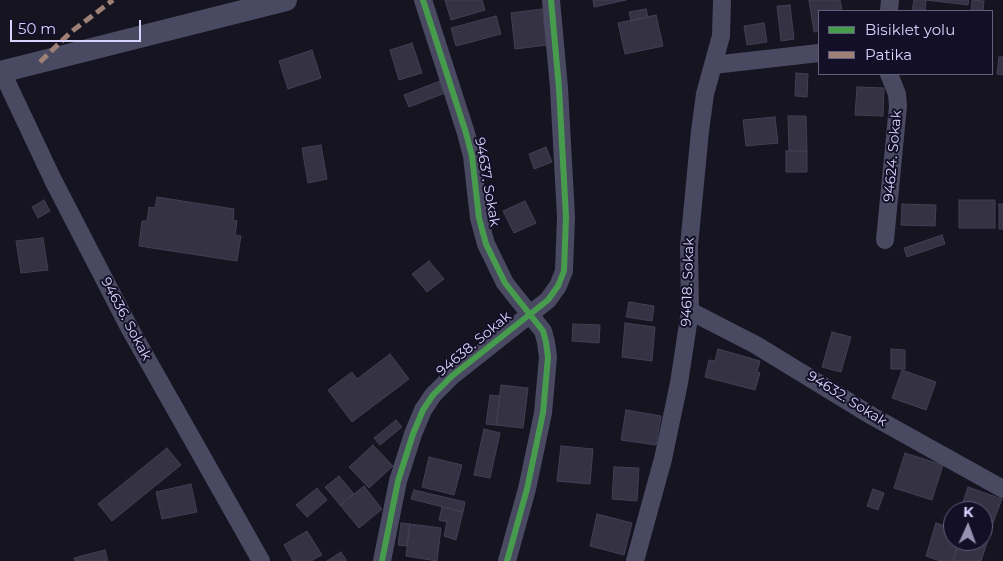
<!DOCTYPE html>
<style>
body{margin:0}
#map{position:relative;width:1003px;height:561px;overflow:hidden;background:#161421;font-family:Montserrat,sans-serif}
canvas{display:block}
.legend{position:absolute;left:818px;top:10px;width:175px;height:65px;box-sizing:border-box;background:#130f26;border:1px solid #625e7d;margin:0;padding:6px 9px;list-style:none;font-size:15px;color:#d9d4ff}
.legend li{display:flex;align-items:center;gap:10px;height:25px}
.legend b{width:25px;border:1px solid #625e7d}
.north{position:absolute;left:943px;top:501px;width:50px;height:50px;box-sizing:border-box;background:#130f26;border:1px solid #625e7d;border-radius:50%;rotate:2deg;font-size:14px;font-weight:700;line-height:20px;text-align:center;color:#d9d4ff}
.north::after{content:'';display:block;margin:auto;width:18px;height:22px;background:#9591b1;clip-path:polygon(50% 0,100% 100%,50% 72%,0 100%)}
.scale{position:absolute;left:10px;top:20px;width:131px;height:22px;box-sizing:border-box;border:2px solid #d9d4ff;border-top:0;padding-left:6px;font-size:15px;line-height:18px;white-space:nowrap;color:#d9d4ff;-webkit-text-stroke:4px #130f26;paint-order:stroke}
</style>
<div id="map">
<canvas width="1003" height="561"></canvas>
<ul class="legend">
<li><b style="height:6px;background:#469c4c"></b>Bisiklet yolu</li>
<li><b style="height:6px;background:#9e8076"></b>Patika</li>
</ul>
<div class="north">K</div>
<div class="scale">50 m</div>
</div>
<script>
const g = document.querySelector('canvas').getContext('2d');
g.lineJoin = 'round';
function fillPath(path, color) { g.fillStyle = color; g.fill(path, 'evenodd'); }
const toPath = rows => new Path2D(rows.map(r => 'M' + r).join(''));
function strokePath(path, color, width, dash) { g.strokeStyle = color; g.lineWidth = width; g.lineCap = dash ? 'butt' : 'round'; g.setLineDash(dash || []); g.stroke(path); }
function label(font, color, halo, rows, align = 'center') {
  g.font = font + ' Montserrat,sans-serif'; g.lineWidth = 4; g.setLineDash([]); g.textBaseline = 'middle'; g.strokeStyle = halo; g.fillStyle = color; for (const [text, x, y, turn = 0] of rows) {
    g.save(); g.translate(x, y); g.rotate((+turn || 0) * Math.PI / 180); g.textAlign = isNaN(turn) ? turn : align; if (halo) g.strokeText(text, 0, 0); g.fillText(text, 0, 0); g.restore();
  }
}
const building = toPath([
 [445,0,482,0,485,10,451,20,445,0],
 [593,0,626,0,594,7,593,0],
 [809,0,840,0,842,11,819,11,819,31,814,32,809,0],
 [914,0,926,0,925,11,912,11,914,0],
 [926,0,969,0,968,5,926,0],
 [972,0,984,1,983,11,971,11,972,0],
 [790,5,794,39,781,41,777,6,790,5],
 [542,9,547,45,515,49,511,13,542,9],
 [646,9,648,17,631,21,629,12,646,9],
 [656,15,663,46,625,54,618,23,656,15],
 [496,16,501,34,456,46,451,28,496,16],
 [764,23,767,42,747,45,744,26,764,23],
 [412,43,422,73,399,80,390,50,412,43],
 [312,50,321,78,288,89,279,61,312,50],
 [999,57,1003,57,1003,75,997,74,999,57],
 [796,73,808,74,807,97,795,96,796,73],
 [440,81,445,93,409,107,404,95,440,81],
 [857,87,884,88,883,116,855,115,857,87],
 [788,116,806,116,807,151,789,152,788,116],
 [775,117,778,143,746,146,743,120,775,117],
 [321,145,327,179,308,183,302,148,321,145],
 [546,147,552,162,534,169,529,154,546,147],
 [786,151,807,151,807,172,786,172,786,151],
 [157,197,234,209,233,220,237,221,235,235,241,236,237,261,139,246,142,221,147,221,149,207,155,208,157,197],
 [44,200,50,211,38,218,32,207,44,200],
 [959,200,995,200,995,228,959,228,959,200],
 [525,201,536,223,514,233,503,211,525,201],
 [902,204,936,205,935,226,901,225,902,204],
 [999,204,1003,204,1003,229,999,229,999,204],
 [942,235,945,244,907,257,904,248,942,235],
 [43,238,48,270,21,273,16,241,43,238],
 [429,261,444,279,427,292,412,274,429,261],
 [629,302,654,306,652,321,626,317,629,302],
 [625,323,655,327,652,361,622,357,625,323],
 [573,324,600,325,599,343,572,341,573,324],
 [832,332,851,337,841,372,822,367,832,332],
 [718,349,760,361,757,372,760,373,755,390,705,377,709,360,715,361,718,349],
 [891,349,905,350,905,369,891,369,891,349],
 [390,354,409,379,352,422,328,390,352,372,357,379,390,354],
 [902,370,936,382,926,410,892,398,902,370],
 [501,385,528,388,523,428,496,425,501,385],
 [490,395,500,396,496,425,486,424,490,395],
 [626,410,661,416,656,445,621,440,626,410],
 [396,420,402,427,380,445,374,438,396,420],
 [484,429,500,433,490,478,474,475,484,429],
 [373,445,393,466,369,488,349,467,373,445],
 [561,446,593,449,590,484,557,481,561,446],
 [167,448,181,465,112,521,98,504,167,448],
 [905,453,943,465,932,500,894,488,905,453],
 [429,457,462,465,454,495,422,487,429,457],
 [614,467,639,468,637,501,612,499,614,467],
 [339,476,354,494,340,505,325,487,339,476],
 [191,484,197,512,162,519,156,492,191,484],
 [364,486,382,509,359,528,340,505,364,486],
 [968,487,1002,499,991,528,983,525,983,511,960,511,968,487],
 [317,488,327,500,307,517,296,505,317,488],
 [873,489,884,493,878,510,867,506,873,489],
 [414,490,465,502,463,512,411,499,414,490],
 [442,507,463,512,456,540,444,536,447,522,439,520,442,507],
 [597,514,632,523,624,555,590,546,597,514],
 [401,523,410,524,407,546,398,545,401,523],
 [936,523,953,529,953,541,959,541,953,561,940,561,926,556,936,523],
 [410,524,441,528,437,561,406,556,410,524],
 [307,531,322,555,311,561,293,561,284,545,307,531],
 [983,538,988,540,981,561,953,561,959,541,983,541,983,538],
 [105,550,108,561,75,561,74,558,105,550],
 [341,552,347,561,327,561,341,552]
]);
const minor = toPath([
 [423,0,466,133,472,156,479,218,486,244,505,283,543,331,546,342,548,357,543,413,527,489,507,561],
 [889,11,890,0],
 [713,65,819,53],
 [2,72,53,180,130,329,261,561],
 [885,240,898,106,897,94,889,74],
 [690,311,756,345,872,416,1003,489],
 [382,561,398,481,413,434,423,410,433,395,452,376,548,300,558,286,564,271,566,217,559,88,551,0],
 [635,561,663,459,679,383,690,311,689,246,700,131,705,94,721,36,722,0]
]);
const tertiary = toPath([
 [0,72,286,0]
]);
const quiet = toPath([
 [40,62,71,32,113,0]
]);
const cycleway = toPath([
 [423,0,466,133,472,156,479,218,486,244,505,283,543,331,546,342,548,357,543,413,527,489,507,561],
 [382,561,398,481,413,434,423,410,433,395,452,376,548,300,558,286,564,271,566,217,559,88,551,0]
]);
const streetNames = [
 ["94624. Sokak",893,156,-85],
 ["94637. Sokak",487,182,80],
 ["94618. Sokak",688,282,-88],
 ["94636. Sokak",126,319,62],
 ["94638. Sokak",474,344,-40],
 ["94632. Sokak",847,399,32]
];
fillPath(building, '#343243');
strokePath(building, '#433f54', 1);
strokePath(minor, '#4a4962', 18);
strokePath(tertiary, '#4a4962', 22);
strokePath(quiet, '#9e8076', 5, [10, 5]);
strokePath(cycleway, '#469c4c', 6);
label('14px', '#d9d4ff', '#130f26', streetNames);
</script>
